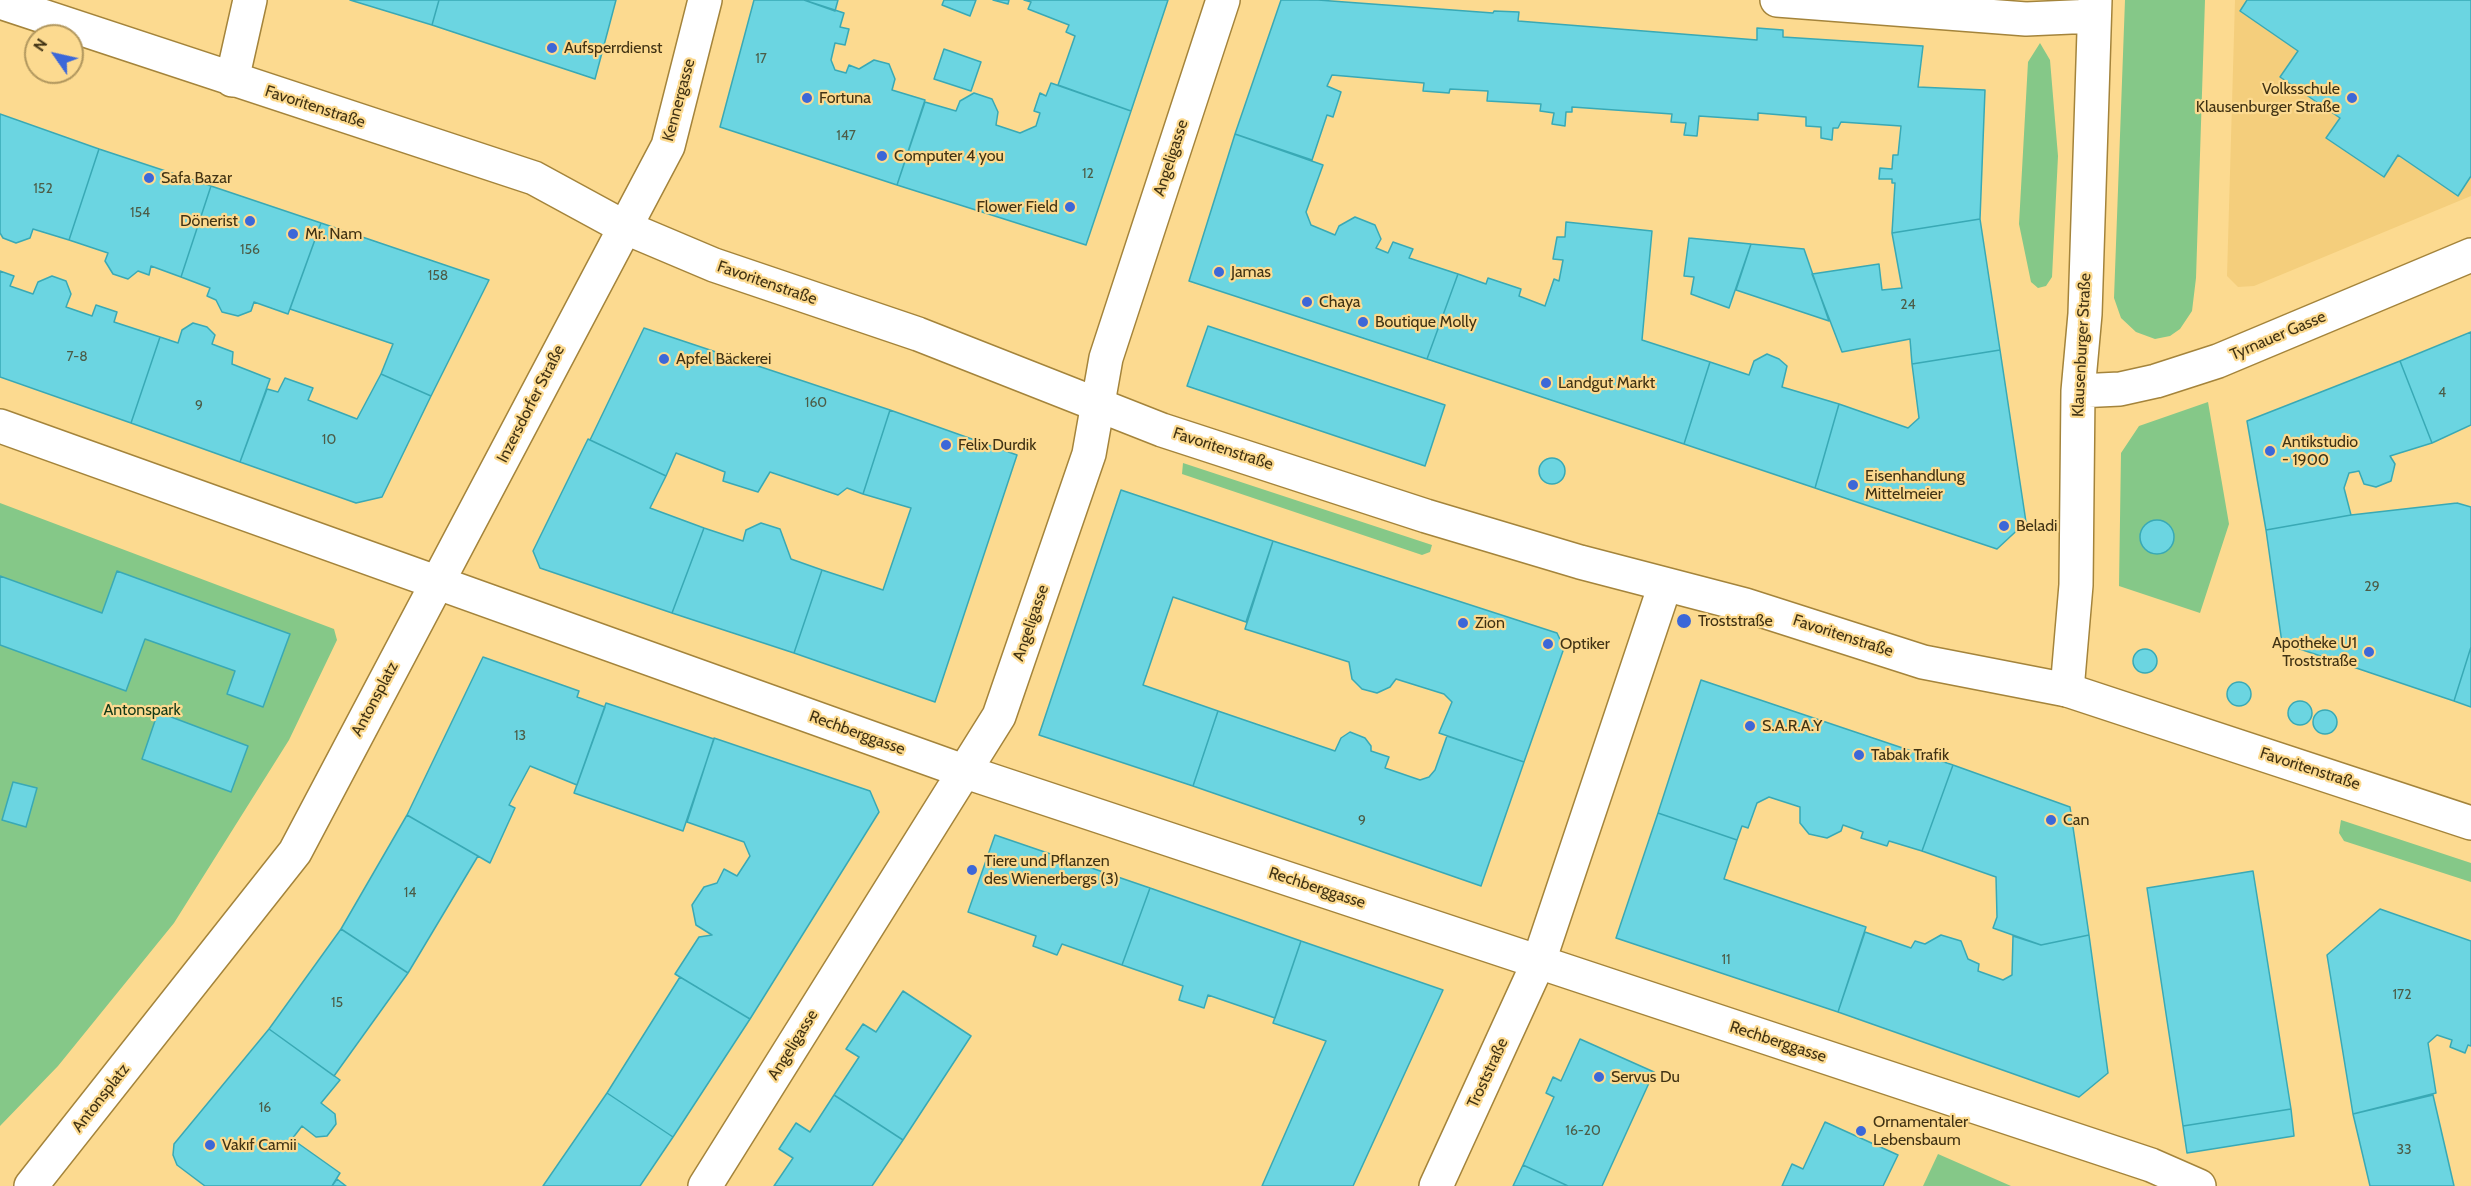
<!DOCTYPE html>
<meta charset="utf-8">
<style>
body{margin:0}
#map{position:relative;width:2471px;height:1186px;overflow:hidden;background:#fcda90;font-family:Cabin,sans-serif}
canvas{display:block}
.north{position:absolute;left:24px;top:24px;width:60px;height:60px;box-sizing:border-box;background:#fcda90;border:2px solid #b1975e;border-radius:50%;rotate:304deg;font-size:16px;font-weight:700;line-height:24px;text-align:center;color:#413314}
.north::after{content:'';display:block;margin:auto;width:21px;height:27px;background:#3c67d8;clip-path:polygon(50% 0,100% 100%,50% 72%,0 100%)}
</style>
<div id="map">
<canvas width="2471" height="1186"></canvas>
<div class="north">N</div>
</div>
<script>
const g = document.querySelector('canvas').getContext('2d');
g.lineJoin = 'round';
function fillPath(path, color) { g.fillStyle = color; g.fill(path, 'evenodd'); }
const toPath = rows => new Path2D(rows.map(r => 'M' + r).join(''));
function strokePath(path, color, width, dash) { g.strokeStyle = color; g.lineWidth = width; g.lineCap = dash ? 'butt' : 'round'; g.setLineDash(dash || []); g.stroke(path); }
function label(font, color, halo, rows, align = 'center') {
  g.font = font + ' Cabin,sans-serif'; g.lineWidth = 4.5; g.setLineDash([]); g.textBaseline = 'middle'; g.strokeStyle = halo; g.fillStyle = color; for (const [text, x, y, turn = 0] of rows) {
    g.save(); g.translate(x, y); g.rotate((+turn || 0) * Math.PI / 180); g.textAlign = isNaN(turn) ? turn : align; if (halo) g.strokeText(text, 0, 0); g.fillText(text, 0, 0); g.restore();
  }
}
const built = toPath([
 [2235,0,2471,0,2471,196,2254,286,2238,287,2227,276]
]);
const green = toPath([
 [2125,0,2205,0,2196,278,2192,311,2180,329,2170,336,2155,339,2136,332,2121,318,2114,298],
 [2040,43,2050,60,2058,156,2052,277,2046,286,2038,288,2031,282,2019,224,2028,62],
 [2208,402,2229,524,2200,613,2119,586,2121,453,2139,426],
 [1183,463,1432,545,1430,552,1422,555,1182,474],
 [0,503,334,629,337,640,289,740,174,923,58,1066,0,1126],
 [2341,820,2471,863,2471,882,2344,841,2339,833],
 [1938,1154,2011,1186,1923,1186]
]);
const building = toPath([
 [350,0,439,0,432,25,350,0],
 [439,0,616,0,595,79,432,25,439,0],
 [754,0,804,0,844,13,840,27,849,29,845,45,835,43,831,60,835,70,846,73,849,65,859,69,874,60,889,64,895,79,892,90,925,100,897,185,720,127,754,0],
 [804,0,838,0,835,11,804,0],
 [944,0,976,0,970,16,942,5,944,0],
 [993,0,1009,0,1008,4,993,0],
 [1024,0,1168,0,1131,111,1058,85,1075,36,1066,32,1069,25,1028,9,1031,2,1024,0],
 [1281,0,1318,0,1493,13,1494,11,1519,12,1518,21,1757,40,1757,28,1783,30,1783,37,1923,46,1918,87,1985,90,1980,219,1892,233,1895,183,1892,183,1892,179,1879,179,1880,168,1892,169,1893,155,1898,155,1901,126,1841,122,1838,128,1833,128,1832,140,1821,138,1821,127,1806,126,1806,117,1758,113,1758,120,1699,116,1697,136,1684,135,1686,123,1671,122,1672,114,1572,107,1572,112,1566,112,1565,126,1552,124,1554,113,1540,111,1541,104,1487,101,1488,91,1450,89,1449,93,1423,91,1424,83,1332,75,1327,86,1341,92,1333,117,1327,115,1312,160,1235,134,1281,0],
 [2247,0,2471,0,2471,176,2458,196,2398,155,2384,177,2326,138,2340,118,2280,77,2298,51,2240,11,2247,0],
 [944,49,981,62,971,91,934,79,944,49],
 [1051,83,1131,111,1086,245,897,185,925,102,956,111,960,101,974,93,992,99,998,112,996,125,1020,133,1036,126,1040,113,1034,111,1040,93,1046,96,1051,83],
 [0,114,99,149,69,240,33,229,30,238,16,243,3,238,0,233,0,114],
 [1235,134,1323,165,1306,212,1311,225,1335,235,1339,226,1355,217,1375,225,1381,239,1376,248,1388,253,1393,242,1413,249,1409,258,1458,274,1427,359,1189,281,1235,134],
 [99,149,211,186,181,277,151,266,149,275,138,271,128,279,113,274,105,261,108,253,69,240,99,149],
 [211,186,321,223,288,314,254,302,251,311,238,316,222,312,216,300,207,296,210,288,181,277,211,186],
 [1980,219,2000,350,1912,364,1910,339,1842,352,1812,274,1879,264,1882,290,1902,288,1892,233,1980,219],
 [1566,222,1652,231,1642,340,1710,362,1684,444,1427,359,1458,274,1486,284,1488,278,1521,289,1519,296,1545,306,1554,279,1559,281,1563,260,1553,259,1557,237,1565,237,1566,222],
 [321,223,489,280,431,396,381,374,393,344,290,309,321,223],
 [1689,238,1751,244,1729,308,1691,294,1694,277,1684,276,1689,238],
 [1751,244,1804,249,1829,321,1736,290,1751,244],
 [0,271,14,276,10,286,33,294,38,282,52,276,66,281,71,294,66,307,92,316,96,305,117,312,114,322,160,337,131,423,0,377,0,271],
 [193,323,207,327,215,335,212,344,233,352,232,364,270,379,240,462,131,423,160,337,178,343,182,330,193,323],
 [1208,326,1445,405,1425,466,1187,386,1208,326],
 [644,328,890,410,863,494,847,488,838,495,770,472,758,492,723,481,725,472,676,453,666,476,590,440,644,328],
 [2471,332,2471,425,2432,443,2400,361,2471,332],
 [2000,350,2026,522,1997,549,1815,488,1839,404,1908,428,1919,418,1912,364,2000,350],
 [1767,354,1779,359,1787,366,1782,387,1839,404,1815,488,1684,444,1710,362,1749,375,1754,361,1767,354],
 [2400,361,2432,443,2390,456,2395,464,2391,481,2376,487,2364,484,2359,471,2349,473,2344,488,2351,515,2266,530,2247,421,2400,361],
 [381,374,431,396,382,497,356,503,240,462,267,389,278,392,285,378,313,388,308,400,357,419,381,374],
 [890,410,1017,455,935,702,794,653,822,570,883,590,911,508,863,494,890,410],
 [588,439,666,476,650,508,704,528,672,613,540,568,533,551,588,439],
 '1539 471a13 13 0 1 1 26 0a13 13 0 1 1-26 0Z',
 [1121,490,1273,541,1246,622,1173,597,1143,685,1218,711,1193,786,1039,735,1121,490],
 [2457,503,2471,507,2471,647,2454,701,2282,643,2266,530,2351,515,2457,503],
 '2140 537a17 17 0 1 1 34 0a17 17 0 1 1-34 0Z',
 [761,523,780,529,791,559,822,570,794,653,672,613,704,528,743,541,746,530,761,523],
 [1273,541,1557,633,1564,648,1524,762,1439,733,1452,702,1444,694,1396,679,1390,687,1377,693,1362,689,1352,679,1349,662,1245,629,1273,541],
 [117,571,290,634,263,707,227,694,235,671,145,639,126,691,0,645,0,576,102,613,117,571],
 [2471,647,2471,707,2454,701,2471,647],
 '2133 661a12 12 0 1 1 24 0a12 12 0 1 1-24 0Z',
 [483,657,579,691,577,697,605,707,577,785,530,766,509,805,515,808,490,863,407,815,483,657],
 [1701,680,1953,765,1922,851,1889,841,1887,846,1861,838,1863,832,1843,825,1841,831,1827,838,1809,834,1800,823,1800,807,1769,797,1757,803,1748,828,1742,826,1737,840,1658,813,1701,680],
 '2227 694a12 12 0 1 1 24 0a12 12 0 1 1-24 0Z',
 '2288 713a12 12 0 1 1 24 0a12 12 0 1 1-24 0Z',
 [606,703,714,739,683,831,574,793,606,703],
 '2313 722a12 12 0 1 1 24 0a12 12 0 1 1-24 0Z',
 [1218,711,1335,751,1341,738,1350,732,1365,738,1371,746,1371,751,1389,757,1385,768,1420,780,1429,777,1435,770,1447,736,1524,762,1481,886,1193,786,1218,711],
 [158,712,248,746,231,792,142,759,158,712],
 [714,738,870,791,879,812,750,1019,675,974,699,937,712,935,696,925,692,905,704,887,717,883,724,869,737,876,750,856,744,842,687,822,714,738],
 [1953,765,2070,807,2089,935,2041,945,1993,928,1997,917,1996,877,1922,851,1953,765],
 [13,782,37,788,26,827,2,820,13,782],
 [1658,813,1737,840,1724,879,1866,927,1838,1012,1616,938,1658,813],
 [407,815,478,856,408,973,341,929,407,815],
 [995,835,1150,888,1122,965,1062,944,1057,955,1033,946,1036,936,968,912,995,835],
 [2253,871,2291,1109,2183,1126,2147,888,2253,871],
 [1150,888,1301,941,1275,1018,1208,995,1204,1008,1179,1000,1183,986,1122,965,1150,888],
 [2380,909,2471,941,2471,1046,2468,1045,2465,1053,2450,1047,2452,1040,2437,1035,2428,1043,2436,1093,2353,1114,2327,955,2380,909],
 [341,929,408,973,334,1076,269,1029,341,929],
 [1865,932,1911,948,1915,941,1925,944,1941,935,1961,941,1968,959,1979,964,1978,971,2003,980,2012,975,2013,936,2041,945,2089,935,2108,1073,2079,1097,1838,1012,1865,932],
 [1301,941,1443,990,1353,1186,1262,1186,1326,1041,1273,1023,1301,941],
 [680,977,750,1019,673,1137,607,1093,680,977],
 [903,991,971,1036,903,1140,834,1095,859,1057,846,1049,863,1024,876,1032,903,991],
 [269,1029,340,1080,321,1103,335,1114,336,1124,327,1136,316,1137,302,1126,292,1139,340,1173,332,1186,205,1186,177,1165,173,1155,174,1144,269,1029],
 [1580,1039,1654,1072,1602,1186,1568,1186,1523,1165,1554,1097,1546,1093,1553,1077,1561,1081,1580,1039],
 [607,1093,673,1137,640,1186,543,1186,607,1093],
 [834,1095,903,1140,872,1186,774,1186,793,1158,779,1149,796,1123,810,1132,834,1095],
 [2433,1095,2454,1186,2370,1186,2353,1114,2433,1095],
 [2291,1109,2294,1136,2187,1153,2183,1126,2291,1109],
 [1825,1122,1898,1155,1883,1186,1782,1186,1792,1164,1803,1169,1825,1122],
 [1523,1165,1568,1186,1513,1186,1523,1165],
 [337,1179,346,1186,332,1186,337,1179]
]);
const minor = toPath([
 [1777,0,2026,19,2094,16],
 [232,80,250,0],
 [2078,391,2120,389,2156,381,2218,361,2471,255],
 [0,426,966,772,2151,1165,2199,1186],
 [2067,690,2076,585,2078,391,2085,314,2095,0],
 [705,1186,999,716,1089,454,1106,358,1223,0]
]);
const tertiary = toPath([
 [31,1186,295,852,668,146,705,0],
 [1436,1186,1539,961,1665,585]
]);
const secondary = toPath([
 [0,2,534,178,624,227,714,265,918,334,1162,430,1426,516,1580,562,1745,605,1923,662,2067,690,2471,823]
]);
const markers = [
 [552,48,6,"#3c67d8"],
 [807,98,6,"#3c67d8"],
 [2352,98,6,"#3c67d8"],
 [882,156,6,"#3c67d8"],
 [149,178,6,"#3c67d8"],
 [1070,207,6,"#3c67d8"],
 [250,221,6,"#3c67d8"],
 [293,234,6,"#3c67d8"],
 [1219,272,6,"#3c67d8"],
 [1307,302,6,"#3c67d8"],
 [1363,322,6,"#3c67d8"],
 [664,359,6,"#3c67d8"],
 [1546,383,6,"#3c67d8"],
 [946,445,6,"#3c67d8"],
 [2270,451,6,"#3c67d8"],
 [1853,485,6,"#3c67d8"],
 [2004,526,6,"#3c67d8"],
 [1684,621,8,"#3c67d8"],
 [1463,623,6,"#3c67d8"],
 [1548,644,6,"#3c67d8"],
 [2369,652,6,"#3c67d8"],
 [1750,726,6,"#3c67d8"],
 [1859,755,6,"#3c67d8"],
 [2051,820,6,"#3c67d8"],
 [972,870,6,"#3c67d8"],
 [1599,1077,6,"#3c67d8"],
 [1861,1131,6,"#3c67d8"],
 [210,1145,6,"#3c67d8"]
];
const numberNames = [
 ["17",761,59],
 ["147",846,136],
 ["12",1088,174],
 ["152",43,189],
 ["154",140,213],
 ["156",250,250],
 ["158",438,276],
 ["24",1908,305],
 ["7-8",77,357],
 ["4",2442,393],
 ["160",816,403],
 ["9",199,406],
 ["10",329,440],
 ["29",2372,587],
 ["13",520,736],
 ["9",1362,821],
 ["14",410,893],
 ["11",1726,960],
 ["172",2402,995],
 ["15",337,1003],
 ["16",265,1108],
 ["16-20",1583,1131],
 ["33",2404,1150]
];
const poiNames = [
 ["Aufsperrdienst",564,48],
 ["Volksschule",2340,89,"right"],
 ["Klausenburger Straße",2340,107,"right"],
 ["Fortuna",819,98],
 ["Computer 4 you",894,156],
 ["Safa Bazar",161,178],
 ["Flower Field",1058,207,"right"],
 ["Dönerist",238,221,"right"],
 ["Mr. Nam",305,234],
 ["Jamas",1231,272],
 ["Chaya",1319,302],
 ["Boutique Molly",1375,322],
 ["Apfel Bäckerei",676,359],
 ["Landgut Markt",1558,383],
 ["Antikstudio",2282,442],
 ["- 1900",2282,460],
 ["Felix Durdik",958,445],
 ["Eisenhandlung",1865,476],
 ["Mittelmeier",1865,494],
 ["Beladi",2016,526],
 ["Troststraße",1698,621],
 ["Zion",1475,623],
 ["Apotheke U1",2357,643,"right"],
 ["Troststraße",2357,661,"right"],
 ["Optiker",1560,644],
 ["S.A.R.A.Y",1762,726],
 ["Tabak Trafik",1871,755],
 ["Can",2063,820],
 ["Tiere und Pflanzen",984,861],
 ["des Wienerbergs (3)",984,879],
 ["Servus Du",1611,1077],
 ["Ornamentaler",1873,1122],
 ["Lebensbaum",1873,1140],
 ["Vakıf Camii",222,1145]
];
const streetNames = [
 ["Kennergasse",679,100,-75],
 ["Favoritenstraße",315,107,18],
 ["Angeligasse",1171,158,-72],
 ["Favoritenstraße",767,283,19],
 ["Tyrnauer Gasse",2278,336,-23],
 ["Klausenburger Straße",2082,345,-87],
 ["Inzersdorfer Straße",531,404,-63],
 ["Favoritenstraße",1223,449,18],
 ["Angeligasse",1031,623,-71],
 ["Favoritenstraße",1843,636,18],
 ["Antonsplatz",375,699,-62],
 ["Rechberggasse",857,733,20],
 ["Favoritenstraße",2310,769,18],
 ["Rechberggasse",1317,888,18],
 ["Rechberggasse",1778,1042,18],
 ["Angeligasse",793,1045,-58],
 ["Troststraße",1488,1073,-65],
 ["Antonsplatz",101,1098,-52]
];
const parkNames = [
 ["Antonspark",142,710]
];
fillPath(built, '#f4ce7c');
fillPath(green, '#85c888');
fillPath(building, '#6bd5e1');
strokePath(building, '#39a9b5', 1.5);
strokePath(minor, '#a4843b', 36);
strokePath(tertiary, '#a4843b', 36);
strokePath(secondary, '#a4843b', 36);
strokePath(minor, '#fff', 33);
strokePath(tertiary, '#fff', 33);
strokePath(secondary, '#fff', 33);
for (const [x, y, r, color] of markers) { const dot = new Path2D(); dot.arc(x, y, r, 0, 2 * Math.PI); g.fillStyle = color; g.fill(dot); strokePath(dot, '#fcda90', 2); }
label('14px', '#4c5c47', null, numberNames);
label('16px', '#413314', '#fcda90', poiNames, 'left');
label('16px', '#413314', '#fcda90', streetNames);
label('16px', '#143a18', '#fcda90', parkNames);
</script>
